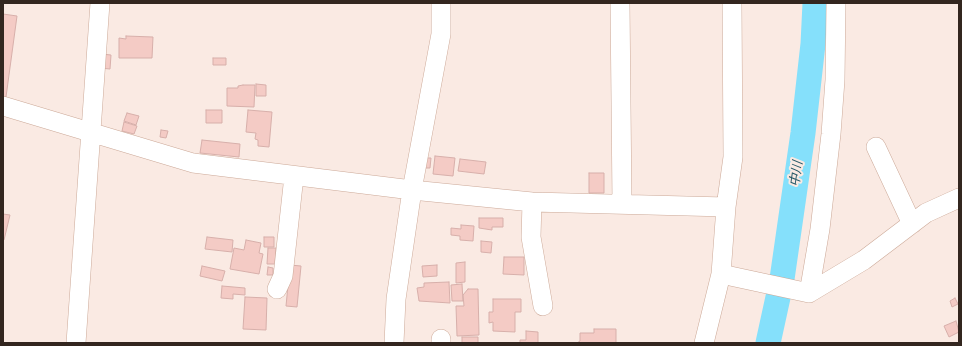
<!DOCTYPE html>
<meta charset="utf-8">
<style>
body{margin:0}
#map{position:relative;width:962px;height:346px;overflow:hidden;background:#faeae3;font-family:Poppins,sans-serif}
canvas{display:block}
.frame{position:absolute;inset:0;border:4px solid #33261f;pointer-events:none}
</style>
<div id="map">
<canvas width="962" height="346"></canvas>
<div class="frame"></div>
</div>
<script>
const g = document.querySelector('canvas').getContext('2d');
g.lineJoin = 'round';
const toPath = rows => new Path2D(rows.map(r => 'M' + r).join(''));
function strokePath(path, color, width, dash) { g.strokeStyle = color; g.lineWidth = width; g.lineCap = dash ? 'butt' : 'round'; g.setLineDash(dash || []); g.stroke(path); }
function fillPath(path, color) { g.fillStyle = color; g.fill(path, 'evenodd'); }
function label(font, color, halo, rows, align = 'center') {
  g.font = font + ' Poppins,"Noto Sans JP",sans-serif'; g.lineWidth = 4; g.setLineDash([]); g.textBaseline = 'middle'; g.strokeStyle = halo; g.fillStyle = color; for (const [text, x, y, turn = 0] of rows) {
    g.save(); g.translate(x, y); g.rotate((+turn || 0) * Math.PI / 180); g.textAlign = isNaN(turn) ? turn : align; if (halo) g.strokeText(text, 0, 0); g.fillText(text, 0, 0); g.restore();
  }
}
const river = toPath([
 [768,343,782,279,803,133,813,44,815,3]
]);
const building = toPath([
 [3,14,17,16,6,97,3,96,3,14],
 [126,36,153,37,152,58,119,58,119,38,126,39,126,36],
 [102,54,111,55,110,69,100,68,102,54],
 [213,58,226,58,226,65,213,65,213,58],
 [256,84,266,85,266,96,256,96,256,84],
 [243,85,255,85,254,107,227,106,227,88,238,88,238,86,243,85],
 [206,110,222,110,222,123,206,123,206,110],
 [248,110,272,112,269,147,258,146,258,140,255,139,256,133,246,132,248,110],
 [127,113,139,116,136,125,124,121,127,113],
 [124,122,137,126,134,134,122,131,124,122],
 [161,130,168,131,166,138,160,137,161,130],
 [202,140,240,144,239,157,200,153,202,140],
 [435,156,455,158,453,176,433,174,435,156],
 [426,158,431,158,430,168,425,168,426,158],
 [460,159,486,162,484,174,458,171,460,159],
 [589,173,604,173,604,193,589,193,589,173],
 [3,214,10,215,4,240,3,240,3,214],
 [479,218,503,218,503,227,492,227,492,230,479,228,479,218],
 [461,225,474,226,473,241,460,240,460,236,451,235,451,228,461,229,461,225],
 [207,237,233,240,232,252,205,249,207,237],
 [264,237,274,237,274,247,264,247,264,237],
 [246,240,261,243,259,253,263,254,259,274,230,269,234,248,244,250,246,240],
 [481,241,492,242,491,253,481,252,481,241],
 [268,248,276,248,275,264,267,264,268,248],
 [504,257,524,257,524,275,503,274,504,257],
 [465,262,465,282,456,283,456,263,465,262],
 [290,265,301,266,297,307,286,306,290,265],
 [437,265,437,276,423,277,422,266,437,265],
 [202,266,225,271,222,281,200,276,202,266],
 [268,267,273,268,273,275,267,275,268,267],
 [449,282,450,303,419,301,417,288,424,287,424,283,449,282],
 [462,284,463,301,452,301,451,285,462,284],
 [222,286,245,288,245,295,233,294,233,299,221,298,222,286],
 [468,289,478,289,479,335,457,336,456,306,464,306,463,295,468,289],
 [245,297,267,298,266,330,243,329,245,297],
 [955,298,958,304,952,307,950,301,955,298],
 [493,299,521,299,521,312,515,312,515,332,493,331,493,322,489,323,489,312,493,312,493,299],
 [956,321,959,332,949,337,944,326,956,321],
 [594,329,616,329,616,343,577,343,580,341,580,333,594,333,594,329],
 [526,331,538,332,538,343,520,343,520,340,526,340,526,331],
 [462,337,478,337,478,343,462,343,462,337]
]);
const minor = toPath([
 [620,3,622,203],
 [3,106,193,163,412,190,532,202,726,207],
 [876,147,912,224],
 [532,202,531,237,543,306],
 [721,274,809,293,864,260,926,213,959,198],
 [277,289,283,276,294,176],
 [809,293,820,229,831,134,835,80,836,3],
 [76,343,100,3],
 [394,343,396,299,412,190,441,34,441,3],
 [441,343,441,339],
 [704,343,721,274,726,207,733,157,732,3]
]);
const waterNames = [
 ["中川",797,174,-82]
];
strokePath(river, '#85e0fb', 25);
fillPath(building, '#f4cbc5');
strokePath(building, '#d7afaa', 1);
strokePath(minor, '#cca998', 20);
strokePath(minor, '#fff', 19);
label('italic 13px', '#265968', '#faeae3', waterNames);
</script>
